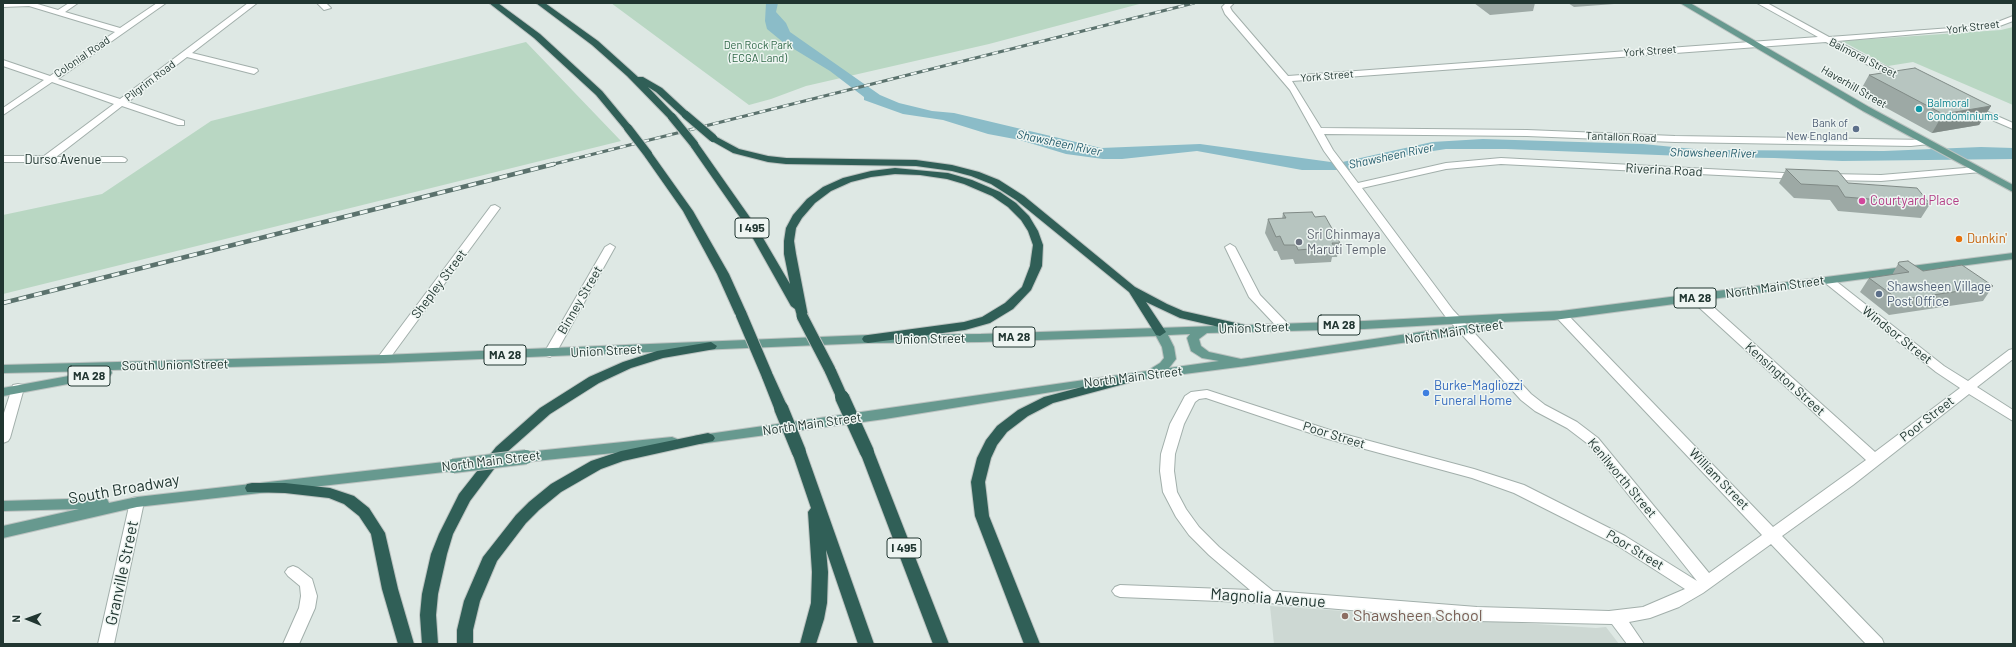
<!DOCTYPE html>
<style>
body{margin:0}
#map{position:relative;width:2016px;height:647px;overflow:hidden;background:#dee8e4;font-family:Barlow,sans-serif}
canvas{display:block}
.frame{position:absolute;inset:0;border:4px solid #213631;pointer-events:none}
.north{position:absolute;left:8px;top:599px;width:40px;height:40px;-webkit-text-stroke:3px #eef5f2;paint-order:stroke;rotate:271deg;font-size:11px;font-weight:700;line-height:16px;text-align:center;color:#213631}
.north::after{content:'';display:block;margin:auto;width:14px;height:18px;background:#213631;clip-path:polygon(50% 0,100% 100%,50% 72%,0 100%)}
</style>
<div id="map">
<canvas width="2016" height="647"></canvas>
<div class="frame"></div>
<div class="north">N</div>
</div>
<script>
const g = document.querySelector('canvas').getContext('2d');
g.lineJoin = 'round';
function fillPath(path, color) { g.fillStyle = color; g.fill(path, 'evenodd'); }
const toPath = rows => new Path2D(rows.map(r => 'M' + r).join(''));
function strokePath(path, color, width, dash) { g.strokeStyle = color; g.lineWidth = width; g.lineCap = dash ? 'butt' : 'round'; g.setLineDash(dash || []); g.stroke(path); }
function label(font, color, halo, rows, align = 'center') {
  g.font = font + ' Barlow,sans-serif'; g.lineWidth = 3; g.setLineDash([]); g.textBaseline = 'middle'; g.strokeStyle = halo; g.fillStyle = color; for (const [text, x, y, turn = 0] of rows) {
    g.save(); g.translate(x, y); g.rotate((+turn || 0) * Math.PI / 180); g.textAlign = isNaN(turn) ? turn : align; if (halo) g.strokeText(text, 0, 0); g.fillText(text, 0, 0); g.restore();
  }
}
const built = toPath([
 [1270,606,1596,628,1606,627,1619,644,1274,644]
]);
const green = toPath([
 [611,3,1143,3,989,44,806,86,771,99,749,105],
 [2013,27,2013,105,1913,62,1888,66,1842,41,2001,30],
 [526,42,621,141,3,294,3,215,102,194,211,121]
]);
const water = toPath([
 [766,3,778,3,776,12,786,23,790,32,880,95,899,103,932,111,954,113,1101,148,1200,144,1338,163,1432,142,1483,139,1643,144,1704,150,1884,151,1981,147,2013,148,2013,159,1842,161,1774,158,1709,157,1506,149,1446,149,1388,158,1349,170,1302,170,1197,151,1122,159,1103,159,1066,154,1020,140,988,134,943,120,903,114,864,100,864,97,830,71,784,43,767,29,765,21]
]);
const minor = toPath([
 [3,3,34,3,58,10,69,3,78,3,65,12,120,28,157,3,166,3,58,79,120,99,248,3,257,3,192,53,257,69,258,71,254,74,187,57,128,102,184,121,184,125,178,125,122,106,56,157,122,157,125,158,127,160,125,162,3,162,3,156,44,156,114,104,52,82,3,115,3,108,44,80,3,66,3,60,50,76,115,32,29,6,3,7,3,3],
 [317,3,326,3,331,8,324,10,317,3],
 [1226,3,1234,3,1230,7,1232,11,1288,76,1818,37,1757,3,1767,3,1829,37,1965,27,1995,23,2013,16,2013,21,1997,27,1837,41,1876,62,1907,76,1908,78,1904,81,1870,66,1826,42,1292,81,1321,128,1527,130,1675,136,1929,140,1929,144,1911,146,1675,142,1527,136,1324,134,1333,150,1358,183,1446,163,1501,158,1802,174,1803,176,1802,178,1798,179,1501,164,1446,169,1362,188,1453,310,1531,394,1545,405,1577,422,1598,438,1709,573,1762,535,1557,318,1555,315,1557,312,1565,312,1773,527,1866,460,1692,301,1690,298,1692,295,1700,295,1875,452,1960,388,1936,372,1824,282,1822,280,1824,278,1832,278,1944,366,1968,381,2009,350,2013,349,2013,359,1977,387,2013,410,2013,421,1969,394,1853,485,1782,536,1882,639,1884,644,1866,644,1771,544,1703,593,1679,607,1650,618,1629,622,1644,644,1627,644,1612,624,1477,621,1269,603,1120,597,1115,595,1112,591,1115,587,1120,585,1250,590,1209,555,1189,535,1176,517,1163,492,1160,471,1161,454,1170,424,1185,396,1191,392,1207,390,1336,432,1474,469,1524,485,1625,536,1697,581,1588,444,1567,428,1535,411,1521,400,1445,316,1324,151,1290,90,1225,14,1222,7,1226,3],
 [1206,398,1328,439,1472,478,1514,493,1615,544,1685,589,1643,607,1609,611,1477,607,1273,591,1219,547,1199,527,1186,509,1177,492,1174,471,1175,454,1184,424,1195,402,1199,399,1206,398],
 [1972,105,2013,123,2013,129,1969,110,1967,108,1972,105],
 [1977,167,1981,168,1982,170,1981,172,1881,181,1828,180,1823,177,1828,174,1881,175,1977,167],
 [495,205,500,208,387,362,379,362,377,359,379,356,491,206,495,205],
 [610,244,615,247,556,353,550,357,546,356,544,353,605,247,610,244],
 [1230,244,1235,247,1260,295,1288,324,1290,327,1288,330,1280,330,1249,297,1225,247,1230,244],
 [18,384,23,385,24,388,10,438,8,441,3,443,3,416,12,388,13,385,18,384],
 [137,497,142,498,144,502,114,644,98,644,130,502,132,498,137,497],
 [293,566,298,568,312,579,317,596,315,608,299,644,283,644,299,608,301,596,300,586,288,576,285,572,288,568,293,566]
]);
const major = toPath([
 [1680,3,1690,3,1869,107,2013,185,2013,192,1863,111,1680,3],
 [2013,253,2013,259,1554,320,1499,322,1502,325,1496,329,1246,366,1076,388,885,419,699,444,694,442,692,439,694,436,1147,371,1160,363,1164,358,1162,347,1156,336,981,342,868,343,383,363,111,370,112,373,110,376,106,377,3,396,3,388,96,371,3,373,3,365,383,355,868,335,981,334,1364,321,1561,311,2013,253],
 [1487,322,1241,359,1209,352,1201,346,1199,339,1207,333,1364,329,1487,322],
 [1190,334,1187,338,1191,351,1202,358,1219,361,1169,368,1176,359,1174,347,1168,335,1190,334],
 [672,437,677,439,679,442,677,445,672,447,526,462,521,461,519,457,521,453,526,452,672,437],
 [453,461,458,462,460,466,458,470,453,471,137,507,3,538,3,526,79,509,3,511,3,501,102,498,107,499,109,503,137,497,453,461]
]);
const highway = toPath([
 [489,3,498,3,540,34,602,91,631,126,631,130,625,130,596,95,534,38,489,3],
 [536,3,545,3,598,41,638,77,643,77,662,88,689,113,689,117,683,117,656,92,648,87,677,117,675,119,669,119,627,76,592,45,536,3],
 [713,135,739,149,768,156,786,158,916,160,952,165,979,172,999,180,1024,196,1135,287,1167,304,1183,311,1245,325,1247,328,1241,332,1180,318,1146,302,1166,332,1160,336,1156,335,1129,292,1016,200,991,184,971,176,952,171,916,166,786,164,768,162,733,153,710,140,708,138,713,135],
 [694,141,697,142,756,226,790,284,784,254,784,241,786,228,793,215,807,199,823,187,843,178,871,171,895,168,948,173,972,180,1000,192,1016,203,1029,216,1038,231,1043,245,1042,266,1031,290,1013,309,990,323,965,330,868,343,864,342,862,339,864,336,868,335,964,322,982,317,1005,303,1022,287,1030,266,1033,245,1028,231,1021,220,1008,207,992,196,964,184,947,179,920,175,895,174,871,177,851,182,831,191,815,203,802,218,796,228,794,241,796,254,808,316,802,320,798,319,795,309,791,306,746,226,689,144,694,141],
 [648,151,651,152,693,211,729,274,747,314,745,317,741,318,735,314,717,274,683,211,643,154,648,151],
 [711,342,717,346,715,349,663,358,631,368,599,383,550,414,506,453,470,501,453,534,447,554,438,594,436,615,438,644,422,644,420,615,422,594,431,554,439,534,459,494,496,447,540,408,589,377,623,362,657,351,711,342],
 [830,366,834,367,836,370,848,397,847,400,837,400,836,397,824,370,826,367,830,366],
 [767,371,771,372,773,375,788,408,786,411,781,413,776,411,774,408,761,375,763,372,767,371],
 [1135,373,1139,374,1141,377,1139,380,1053,403,1028,416,1007,432,997,445,991,458,985,482,989,516,1040,644,1024,644,975,516,971,482,977,458,986,440,997,426,1018,410,1044,397,1135,373],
 [708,433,713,435,715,438,713,441,623,461,601,469,561,492,539,510,526,523,497,561,480,601,473,630,473,644,457,644,457,630,464,601,483,557,516,515,529,502,551,484,591,461,621,451,708,433],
 [799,447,804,449,806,452,874,644,858,644,826,550,828,572,827,603,824,619,816,644,800,644,811,603,812,572,808,512,811,508,792,452,794,449,799,447],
 [867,447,872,449,874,452,949,644,933,644,860,452,862,449,867,447],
 [252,483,285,483,330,488,354,496,369,508,385,533,398,589,414,644,398,644,382,589,371,534,359,516,344,504,329,498,285,493,247,492,245,488,247,484,252,483]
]);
const railFar1 = toPath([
 [550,165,1194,3]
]);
const rail = toPath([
 [3,303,554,164]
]);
const majorBridge = toPath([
 [453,466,526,457]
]);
const highwayBridgeFar2 = toPath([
 [686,115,713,138],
 [672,117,694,144],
 [628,128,648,154]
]);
const highwayBridgeFar1 = toPath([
 [741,314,767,375],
 [802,316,830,370]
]);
const highwayBridge = toPath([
 [842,397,867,452],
 [781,408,799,452]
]);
const wall = toPath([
 [1474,3,1535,3,1533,11,1490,15],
 [1568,3,1615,3,1614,4,1574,7],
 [1869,75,1991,106,1979,125,1932,133,1859,93],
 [1786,169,1848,183,1930,204,1921,218,1838,211,1830,200,1794,198,1779,183],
 [1283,213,1315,217,1340,243,1337,257,1332,257,1331,262,1295,264,1293,259,1281,260,1277,251,1274,251,1265,233,1268,219,1282,219],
 [1899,262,1923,271,1993,286,1983,301,1889,315,1860,292,1869,278,1892,275]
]);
const shadedWall = toPath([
 [1991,106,1979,125,1932,133,1943,114]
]);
const building = toPath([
 [1915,68,1991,106,1943,114,1869,75,1915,68],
 [1786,169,1838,171,1848,183,1917,188,1930,204,1845,197,1838,186,1801,184,1786,169],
 [1312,212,1315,217,1325,216,1340,243,1332,243,1334,247,1298,250,1296,245,1284,245,1280,236,1276,237,1268,219,1286,218,1283,213,1312,212],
 [1908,261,1923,271,1962,265,1993,286,1899,300,1869,278,1909,272,1898,264,1899,262,1908,261]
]);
const markers = [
 [1919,109,4,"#0f9aa8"],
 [1856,129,4,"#5c6f8a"],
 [1862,201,4,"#d1479c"],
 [1959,239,4,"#e8710a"],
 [1299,242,4,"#6b7280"],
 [1879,294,4,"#5c6f8a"],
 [1426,393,4,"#3f7fe0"],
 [1345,616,4,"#8d6e63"]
];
const farStreetnames = [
 ["York Street",1973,27,-7],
 ["York Street",1650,51,-4],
 ["Colonial Road",82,57,-34],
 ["Balmoral Street",1863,58,27],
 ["York Street",1327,76,-5],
 ["Pilgrim Road",150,81,-37],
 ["Haverhill Street",1854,87,30],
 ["Tantallon Road",1621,137,2]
];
const farParknames = [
 ["Den Rock Park",758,45],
 ["(ECGA Land)",758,58]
];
const farCulturenames = [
 ["Balmoral",1927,103],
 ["Condominiums",1927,116]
];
const farServicenames = [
 ["Bank of",1848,123],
 ["New England",1848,136]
];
const farWaternames = [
 ["Shawsheen River",1059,143,12],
 ["Shawsheen River",1713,153,1],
 ["Shawsheen River",1391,156,-12]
];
const shields = [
 [752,228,34],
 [1695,298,42],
 [1339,325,42],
 [1014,337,42],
 [505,355,42],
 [89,376,42],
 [904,548,34]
];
const shieldNames = [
 ["I 495",752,228],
 ["MA 28",1695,298],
 ["MA 28",1339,325],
 ["MA 28",1014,337],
 ["MA 28",505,355],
 ["MA 28",89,376],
 ["I 495",904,548]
];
const streetNames = [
 ["Durso Avenue",63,160],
 ["Riverina Road",1664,170,3],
 ["Shepley Street",439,284,-53],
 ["North Main Street",1775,287,-8],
 ["Binney Street",580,300,-60],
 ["Union Street",1254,328,-2],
 ["North Main Street",1454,332,-9],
 ["Windsor Street",1897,335,38],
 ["Union Street",930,339,-1],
 ["Union Street",606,351,-3],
 ["South Union Street",175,365,-1],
 ["North Main Street",1133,377,-7],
 ["Kensington Street",1785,379,42],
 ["Poor Street",1927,419,-38],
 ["North Main Street",812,424,-8],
 ["Poor Street",1334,435,17],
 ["North Main Street",491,461,-7],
 ["Kenilworth Street",1622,478,50],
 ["William Street",1719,479,46],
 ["Poor Street",1635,550,31]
];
const hotelNames = [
 ["Courtyard Place",1870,201]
];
const worshipNames = [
 ["Sri Chinmaya",1307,235],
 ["Maruti Temple",1307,250]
];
const foodNames = [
 ["Dunkin'",1967,239]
];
const serviceNames = [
 ["Shawsheen Village",1887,287],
 ["Post Office",1887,302]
];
const shopNames = [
 ["Burke-Magliozzi",1434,386],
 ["Funeral Home",1434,401]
];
const nearStreetnames = [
 ["South Broadway",124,489,-10],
 ["Granville Street",122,573,-78],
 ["Magnolia Avenue",1268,598,4]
];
const nearEducationnames = [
 ["Shawsheen School",1353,616]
];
fillPath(built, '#cdd8d3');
fillPath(green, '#b9d7c3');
fillPath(water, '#8bbcc8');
strokePath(minor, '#a2afab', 2);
strokePath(major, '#bcc3c1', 2);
strokePath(highway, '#bcc3c1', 2);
fillPath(minor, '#fff');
fillPath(major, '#67998f');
fillPath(highway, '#305f57');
strokePath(railFar1, '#5b726d', 3);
strokePath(rail, '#5b726d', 4.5);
strokePath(railFar1, '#eef5f2', 2, [6]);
strokePath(rail, '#eef5f2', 3, [8]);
strokePath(majorBridge, '#bcc3c1', 16, []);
strokePath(highwayBridgeFar2, '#bcc3c1', 10, []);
strokePath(highwayBridgeFar1, '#bcc3c1', 13, []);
strokePath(highwayBridge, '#bcc3c1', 16, []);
strokePath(majorBridge, '#67998f', 14);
strokePath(highwayBridgeFar2, '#305f57', 8);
strokePath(highwayBridgeFar1, '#305f57', 11);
strokePath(highwayBridge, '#305f57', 14);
fillPath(wall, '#9da9a5');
fillPath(shadedWall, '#808a86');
fillPath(building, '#b7c5c0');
strokePath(building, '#808a86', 1);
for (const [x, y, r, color] of markers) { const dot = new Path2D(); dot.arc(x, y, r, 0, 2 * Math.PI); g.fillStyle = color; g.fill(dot); strokePath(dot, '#eef5f2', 1.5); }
label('11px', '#213631', '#eef5f2', farStreetnames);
label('11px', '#306848', '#eef5f2', farParknames);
label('11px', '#0d838f', '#eef5f2', farCulturenames, 'left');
label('11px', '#4e5e75', '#eef5f2', farServicenames, 'right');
label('italic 12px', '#225b6b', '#eef5f2', farWaternames);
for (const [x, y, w] of shields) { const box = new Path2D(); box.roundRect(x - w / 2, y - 10, w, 20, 3); g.fillStyle = '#eef5f2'; g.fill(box); strokePath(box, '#213631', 1); }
label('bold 12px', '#213631', null, shieldNames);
label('13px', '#213631', '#eef5f2', streetNames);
label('13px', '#b23c85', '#eef5f2', hotelNames, 'left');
label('13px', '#5b616d', '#eef5f2', worshipNames, 'left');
label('13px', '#c56008', '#eef5f2', foodNames, 'left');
label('13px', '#4e5e75', '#eef5f2', serviceNames, 'left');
label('13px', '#366cbe', '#eef5f2', shopNames, 'left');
label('16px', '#213631', '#eef5f2', nearStreetnames);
label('16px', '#785e54', '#eef5f2', nearEducationnames, 'left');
</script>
